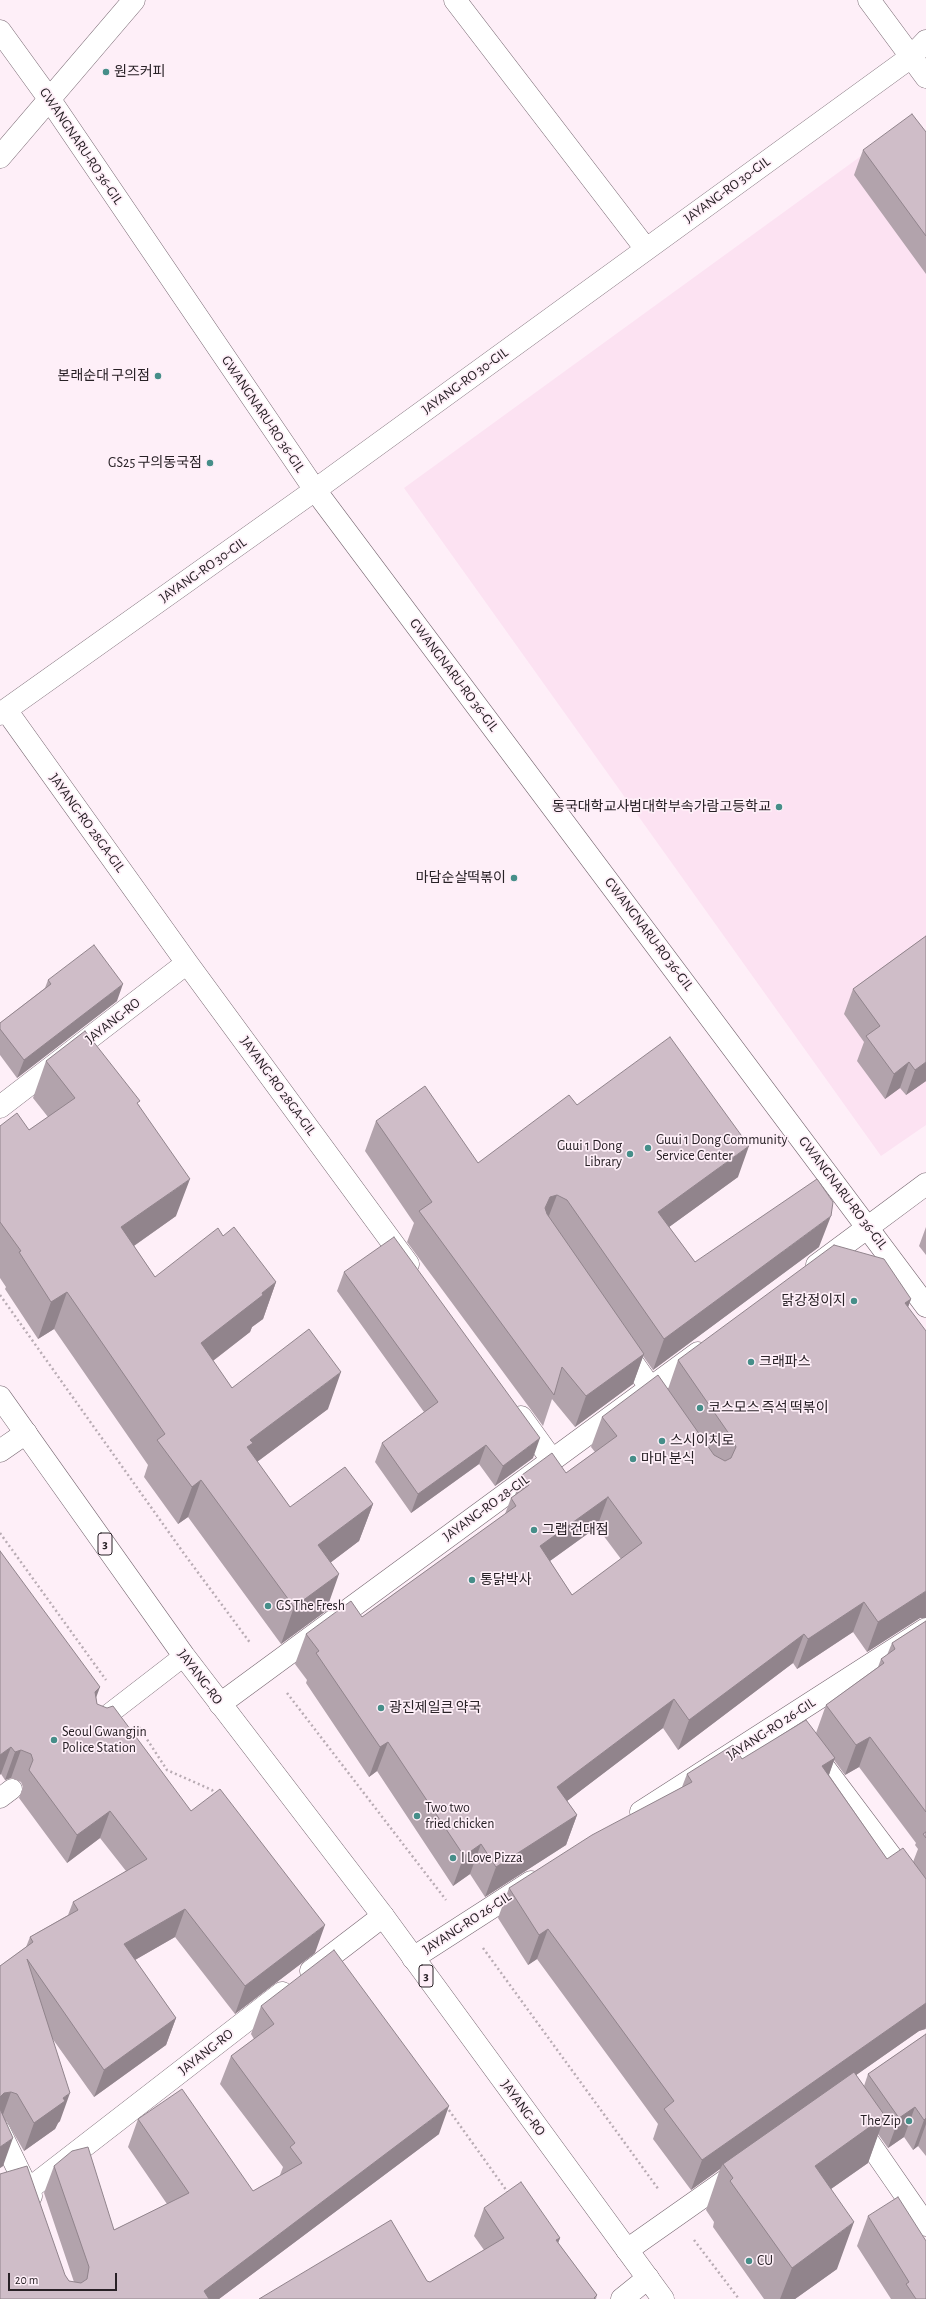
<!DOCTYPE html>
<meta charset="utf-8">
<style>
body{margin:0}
#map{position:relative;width:926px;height:2299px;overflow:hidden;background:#feeff8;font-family:"Alegreya Sans",sans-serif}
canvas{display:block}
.scale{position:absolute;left:8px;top:2273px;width:109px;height:18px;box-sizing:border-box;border:2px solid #282126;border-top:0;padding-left:5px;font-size:12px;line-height:14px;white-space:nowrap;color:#282126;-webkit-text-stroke:3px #feeff8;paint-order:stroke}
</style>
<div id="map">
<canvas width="926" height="2299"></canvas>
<div class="scale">20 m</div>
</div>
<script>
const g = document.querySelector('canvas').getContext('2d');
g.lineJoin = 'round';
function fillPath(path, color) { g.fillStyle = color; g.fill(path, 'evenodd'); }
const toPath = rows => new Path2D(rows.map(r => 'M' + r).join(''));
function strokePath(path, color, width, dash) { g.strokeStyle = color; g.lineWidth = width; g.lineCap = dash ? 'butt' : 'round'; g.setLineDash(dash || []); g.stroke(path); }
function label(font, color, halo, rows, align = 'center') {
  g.font = font + ' "Alegreya Sans","Noto Sans KR",sans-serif'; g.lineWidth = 3.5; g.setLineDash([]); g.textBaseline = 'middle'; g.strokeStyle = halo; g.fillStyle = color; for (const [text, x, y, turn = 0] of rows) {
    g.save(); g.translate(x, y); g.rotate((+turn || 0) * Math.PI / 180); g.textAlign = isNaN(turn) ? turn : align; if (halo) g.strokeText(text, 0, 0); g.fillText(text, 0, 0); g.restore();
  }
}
const built = toPath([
 [901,127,926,161,926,1125,881,1156,404,488]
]);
const path = toPath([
 [0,1295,185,1555,251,1644],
 [0,1533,106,1680],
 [287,1693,446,1900],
 [139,1727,167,1770,212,1790,216,1795],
 [483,1948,659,2190],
 [446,2106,509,2194],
 [694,2240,739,2299]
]);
const lane = toPath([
 [96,1724,184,1656],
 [0,1798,12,1789]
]);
const street = toPath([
 [455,0,646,249],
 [869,0,926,77],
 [0,31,50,100,315,490,926,1306],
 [0,157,134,0],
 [6,710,187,963,408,1264],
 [0,714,315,490,911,57,926,41],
 [0,1107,187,963],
 [817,1265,926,1184],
 [621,1346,659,1400],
 [521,1417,552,1460],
 [0,1451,26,1433],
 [220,1704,698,1353],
 [811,1750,926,1903],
 [641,1812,926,1629],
 [413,1958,531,1882],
 [311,1971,383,1916],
 [856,2124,926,2225],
 [0,2132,31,2196],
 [29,2189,282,1993],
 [627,2250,738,2172],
 [622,2299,648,2278]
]);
const primary = toPath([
 [0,1397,184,1656,383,1916,663,2299]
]);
const wall = toPath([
 [926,132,926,274,854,175,863,150],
 [926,936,926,1081,906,1095,900,1088,885,1099,857,1061,864,1042,844,1014,853,989],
 [48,980,117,1001,17,1078,0,1055,0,1023,45,988],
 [46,1061,139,1105,176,1216,134,1246,155,1277,223,1236,276,1282,263,1319,252,1327,250,1332,213,1361,232,1388,328,1409,257,1462,290,1507,373,1504,359,1541,331,1562,326,1611,281,1644,188,1517,178,1524,144,1477,148,1465,54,1329,38,1339,5,1289,6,1287,0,1278,0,1126,29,1130,48,1117,33,1098],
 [577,1105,738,1177,669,1227,695,1262,819,1247,653,1370,643,1356,633,1384,575,1427,552,1399,543,1426,407,1242,414,1223,365,1151,376,1121,478,1163],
 [926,1227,926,1255,919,1246],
 [344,1272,533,1458,495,1486,479,1464,411,1513,375,1462,382,1443,424,1412,337,1291],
 [911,1299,908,1307,920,1618,867,1652,853,1632,797,1669,793,1663,678,1750,663,1728,567,1801,577,1815,566,1845,485,1897,470,1874,453,1886,377,1771,369,1777,306,1683,307,1680,295,1664,306,1634,362,1617,505,1514,511,1498,515,1495,522,1475,566,1473,595,1452,591,1447,602,1417,668,1389,678,1360],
 [597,1527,621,1559,572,1595,550,1561],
 [0,1551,96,1697,97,1704,315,1953,235,2014,175,1937,135,1960,176,2018,166,2045,94,2097,52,2038,60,2121,58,2123,55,2129,24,2151,7,2122,5,2121,3,2166,0,2168,0,1966,26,1947,30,1937,68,1915,73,1902,126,1871,100,1838,67,1863,19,1798,23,1787,21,1782,11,1778,5,1780,1,1774],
 [926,1621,926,2029,919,2031,856,2075,864,2086,868,2074,926,2034,926,2156,918,2146,913,2150,904,2137,888,2148,878,2134,868,2163,831,2189,837,2269,795,2299,764,2299,713,2227,714,2222,706,2210,720,2169,691,2190,653,2139,658,2124,537,1959,528,1965,498,1918,509,1888,682,1787,687,1774,742,1759,816,1733,826,1705,878,1667,881,1659,887,1655,892,1643],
 [834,1760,845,1775,859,1767,916,1843,915,1845,918,1849,913,1862,887,1859,829,1775],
 [261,2006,439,2134,219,2299,0,2299,65,2275,69,2281,74,2282,44,2193,54,2166,114,2230,167,2204,128,2147,138,2119,253,2191,281,2175,280,2175,283,2167,220,2084,231,2056,254,2039,251,2034],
 [484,2208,560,2238,558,2243,597,2295,596,2299,259,2299,427,2281,430,2282,484,2250,474,2236],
 [868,2216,926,2299,891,2299,857,2246]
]);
const shadedWall = toPath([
 [123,984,117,1001,17,1078,24,1060],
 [909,1062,900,1088,885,1099,894,1074],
 [926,1062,926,1081,906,1095,915,1070],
 [749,1146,738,1177,647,1243,658,1212],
 [190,1179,176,1216,108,1264,121,1227],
 [557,1195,545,1226,545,1208,550,1197],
 [831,1216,819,1247,653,1370,664,1339],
 [276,1282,263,1319,252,1327,250,1332,188,1380,201,1343,262,1293],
 [67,1292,54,1329,38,1339,51,1302],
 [911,1299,900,1329,905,1303],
 [644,1354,633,1384,575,1427,586,1396],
 [341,1372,328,1409,242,1473,247,1447,250,1440],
 [540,1438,533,1458,495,1486,503,1466],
 [486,1445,479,1464,411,1513,418,1494],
 [201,1480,188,1517,178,1524,192,1487],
 [608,1497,597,1527,529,1576,540,1546],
 [373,1504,359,1541,305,1582,318,1545],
 [339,1574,326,1611,281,1644,294,1607],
 [926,1591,926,1618,920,1618,867,1652,878,1622],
 [864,1602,853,1632,797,1669,808,1639],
 [804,1634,793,1663,678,1750,689,1720],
 [100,1687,90,1714,95,1692],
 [674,1699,663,1728,546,1817,557,1787],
 [870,1737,859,1767,845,1775,856,1745],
 [388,1742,377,1771,369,1777,380,1747],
 [11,1747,1,1774,0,1775,0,1755],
 [21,1750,11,1778,5,1780,15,1752],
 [835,1758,824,1788,822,1766],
 [110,1811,100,1838,67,1863,77,1835],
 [577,1815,566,1845,485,1897,496,1867],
 [481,1844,470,1874,453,1886,464,1856],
 [185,1909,175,1937,114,1972,124,1944],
 [325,1925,315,1953,235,2014,245,1986],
 [548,1929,537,1959,528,1965,539,1935],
 [926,2003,926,2027,925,2029,919,2031,725,2167,723,2164,720,2169,691,2190,702,2160],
 [176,2018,166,2045,94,2097,104,2070],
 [11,2092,1,2120,0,2120,0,2097,4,2093],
 [70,2093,60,2121,58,2123,55,2129,24,2151,34,2123,63,2098],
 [449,2106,439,2134,219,2299,201,2299,204,2291],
 [915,2107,904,2137,888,2148,899,2118],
 [885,2116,868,2163,798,2212,815,2166],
 [926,2118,926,2124,918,2146,913,2150,924,2120],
 [13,2138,3,2166,0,2168,0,2147],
 [854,2222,837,2269,795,2299,780,2299,792,2268],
 [560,2238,549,2265,556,2240]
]);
const building = toPath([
 [912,114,926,132,926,236,863,150,912,114],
 [926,936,926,1062,915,1070,909,1062,894,1074,866,1036,880,1026,853,989,926,936],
 [94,945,123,984,24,1060,0,1029,0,1023,51,984,48,980,94,945],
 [85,1031,140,1101,137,1103,190,1179,121,1227,155,1277,218,1228,223,1236,234,1227,276,1282,262,1293,263,1295,201,1343,232,1388,309,1329,341,1372,250,1440,253,1443,247,1447,290,1507,345,1467,373,1504,318,1545,339,1574,294,1607,201,1480,192,1487,157,1440,165,1434,67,1292,51,1302,19,1252,21,1251,0,1222,0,1126,17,1113,29,1130,75,1098,46,1061,85,1031],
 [670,1037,749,1146,658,1212,695,1262,817,1179,833,1202,831,1216,664,1339,567,1200,557,1195,550,1197,545,1208,547,1214,644,1354,586,1396,562,1367,554,1395,419,1211,432,1202,376,1121,425,1086,478,1163,569,1095,577,1105,670,1037],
 [394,1237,540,1438,503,1466,486,1445,418,1494,382,1443,438,1402,344,1272,394,1237],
 [834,1245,884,1259,911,1299,905,1303,926,1331,926,1591,878,1622,864,1602,808,1639,804,1634,689,1720,674,1699,557,1787,577,1815,496,1867,481,1844,464,1856,388,1742,380,1747,316,1653,319,1651,306,1634,351,1601,362,1617,516,1506,511,1498,529,1485,522,1475,552,1453,566,1473,617,1436,602,1417,658,1375,714,1455,725,1461,731,1458,736,1447,734,1441,678,1360,834,1245],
 [608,1497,642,1543,572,1595,540,1546,608,1497],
 [0,1551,100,1687,95,1692,97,1704,107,1708,113,1706,191,1811,220,1789,325,1925,245,1986,185,1909,124,1944,176,2018,104,2070,27,1959,70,2093,63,2098,65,2101,34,2123,17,2094,11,2092,4,2093,0,2097,0,1966,33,1942,30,1937,78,1910,73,1902,147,1859,110,1811,77,1835,29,1770,33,1760,31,1754,21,1750,15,1752,11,1747,0,1755,0,1551],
 [926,1621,926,1812,870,1737,856,1745,826,1705,884,1663,881,1659,895,1649,892,1643,926,1621],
 [806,1720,835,1758,822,1766,887,1859,903,1848,926,1879,926,2003,702,2160,664,2109,674,2101,548,1929,539,1935,509,1888,592,1835,692,1782,687,1774,733,1745,742,1759,806,1720],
 [926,1832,926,1838,923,1834,926,1832],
 [334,1950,449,2106,204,2291,209,2299,0,2299,0,2174,27,2166,65,2275,69,2281,81,2283,87,2279,89,2267,54,2166,72,2151,88,2147,114,2230,189,2193,138,2119,182,2089,253,2191,302,2163,290,2147,295,2143,231,2056,274,2024,261,2006,334,1950],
 [926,2034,926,2118,924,2120,915,2107,899,2118,868,2074,926,2034],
 [854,2072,885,2116,815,2166,854,2222,792,2268,730,2181,733,2178,723,2164,854,2072],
 [0,2109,13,2138,0,2147,0,2109],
 [521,2182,560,2238,556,2240,597,2295,594,2298,595,2299,259,2299,391,2220,427,2281,430,2282,504,2238,484,2208,521,2182],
 [898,2197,926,2241,926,2299,916,2299,906,2284,909,2282,868,2216,898,2197]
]);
const markers = [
 [106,72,4,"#468e89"],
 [158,376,4,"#468e89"],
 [210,463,4,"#468e89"],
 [779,807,4,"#468e89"],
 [514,878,4,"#468e89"],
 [648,1148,4,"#468e89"],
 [630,1154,4,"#468e89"],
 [854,1301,4,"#468e89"],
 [751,1362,4,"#468e89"],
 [700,1408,4,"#468e89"],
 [662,1441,4,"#468e89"],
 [633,1459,4,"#468e89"],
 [534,1530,4,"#468e89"],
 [472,1580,4,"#468e89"],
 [268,1606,4,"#468e89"],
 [381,1708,4,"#468e89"],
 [54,1740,4,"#468e89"],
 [417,1816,4,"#468e89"],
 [453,1858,4,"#468e89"],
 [909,2121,4,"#468e89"],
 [749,2261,4,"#468e89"]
];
const shields = [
 [105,1544,14],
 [426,1976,14]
];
const shieldNames = [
 ["3",105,1544],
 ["3",426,1976]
];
const poiNames = [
 ["원즈커피",114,72],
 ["본래순대 구의점",150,376,"right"],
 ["GS25 구의동국점",202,463,"right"],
 ["동국대학교사범대학부속가람고등학교",771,807,"right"],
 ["마담순살떡볶이",506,878,"right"],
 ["Guui 1 Dong Community",656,1140],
 ["Service Center",656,1156],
 ["Guui 1 Dong",622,1146,"right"],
 ["Library",622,1162,"right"],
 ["닭강정이지",846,1301,"right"],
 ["크래파스",759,1362],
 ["코스모스 즉석 떡볶이",708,1408],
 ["스시이치로",670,1441],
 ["마마 분식",641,1459],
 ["그랩 건대점",542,1530],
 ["통닭박사",480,1580],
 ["GS The Fresh",276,1606],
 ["광진제일큰 약국",389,1708],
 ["Seoul Gwangjin",62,1732],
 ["Police Station",62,1748],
 ["Two two",425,1808],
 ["fried chicken",425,1824],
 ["I Love Pizza",461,1858],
 ["The Zip",901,2121,"right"],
 ["CU",757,2261]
];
const streetNames = [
 ["GWANGNARU-RO 36-GIL",81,146,56],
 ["JAYANG-RO 30-GIL",727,190,-36],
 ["JAYANG-RO 30-GIL",465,381,-36],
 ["GWANGNARU-RO 36-GIL",263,414,56],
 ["JAYANG-RO 30-GIL",203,570,-35],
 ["GWANGNARU-RO 36-GIL",454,675,53],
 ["JAYANG-RO 28GA-GIL",87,823,54],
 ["GWANGNARU-RO 36-GIL",649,934,53],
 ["JAYANG-RO",113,1021,-38],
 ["JAYANG-RO 28GA-GIL",278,1086,54],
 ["GWANGNARU-RO 36-GIL",843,1193,53],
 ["JAYANG-RO 28-GIL",486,1508,-36],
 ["JAYANG-RO",200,1677,53],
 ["JAYANG-RO 26-GIL",771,1729,-33],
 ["JAYANG-RO 26-GIL",467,1923,-33],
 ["JAYANG-RO",206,2052,-38],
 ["JAYANG-RO",523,2108,54]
];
fillPath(built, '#fce2f2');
strokePath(lane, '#766670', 21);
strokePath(street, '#766670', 23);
strokePath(primary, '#766670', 23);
strokePath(path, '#b9acb4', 2.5, [2, 3]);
strokePath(lane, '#fff', 20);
strokePath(street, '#fff', 22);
strokePath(primary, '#fff', 22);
fillPath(wall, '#b2a3ac');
fillPath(shadedWall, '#91848c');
fillPath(building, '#cfbdc8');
strokePath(building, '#91848c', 1);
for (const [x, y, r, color] of markers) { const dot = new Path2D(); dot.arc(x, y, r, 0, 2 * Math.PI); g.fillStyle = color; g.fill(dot); strokePath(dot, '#feeff8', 1.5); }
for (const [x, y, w] of shields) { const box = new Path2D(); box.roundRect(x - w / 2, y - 11, w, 22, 3); g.fillStyle = '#feeff8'; g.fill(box); strokePath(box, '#282126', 1); }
label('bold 13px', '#282126', null, shieldNames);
label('14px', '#282126', '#feeff8', poiNames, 'left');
label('14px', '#282126', '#feeff8', streetNames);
</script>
